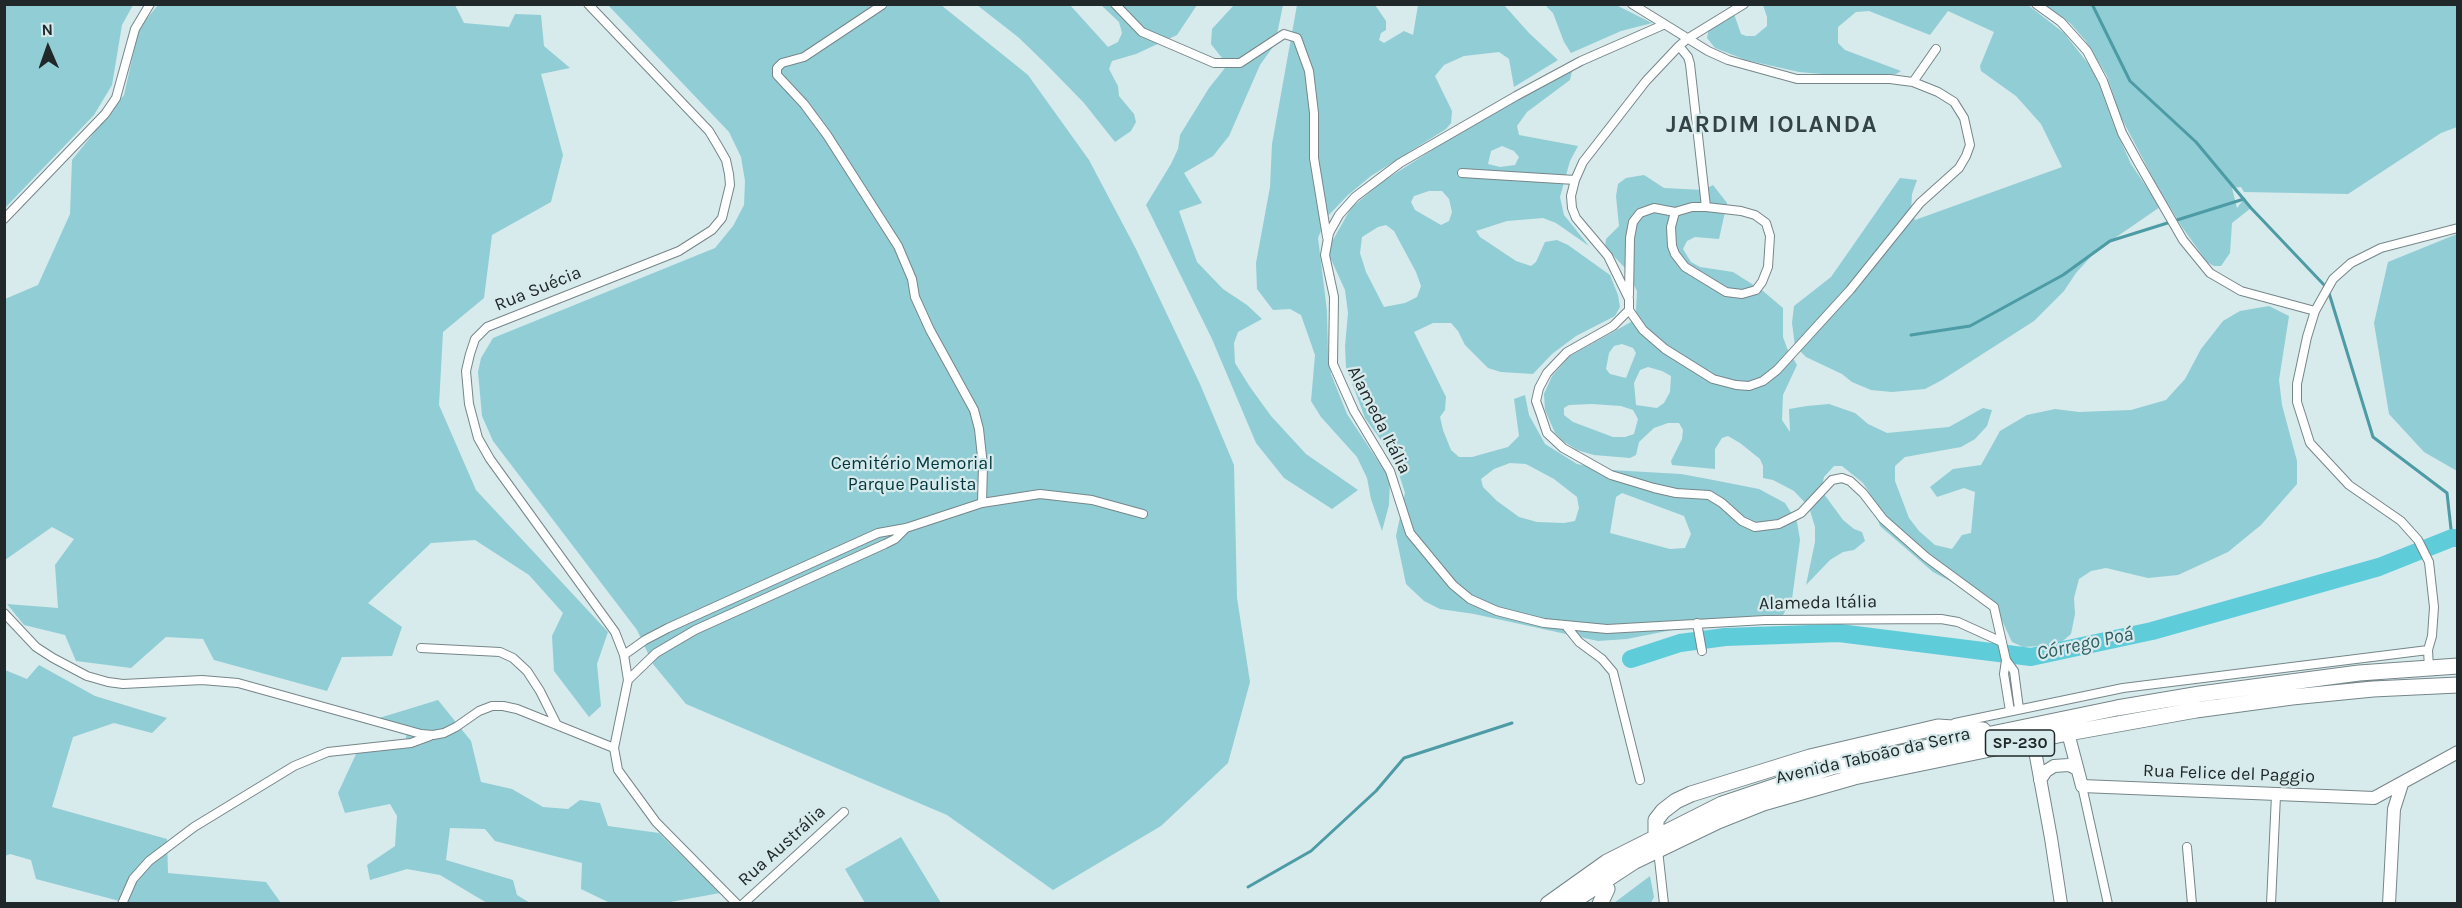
<!DOCTYPE html>
<meta charset="utf-8">
<style>
body{margin:0}
#map{position:relative;width:2462px;height:908px;overflow:hidden;background:#d7eaec;font-family:Karla,sans-serif}
canvas{display:block}
.frame{position:absolute;inset:0;border:6px solid #212829;pointer-events:none}
.north{position:absolute;left:18px;top:18px;width:60px;height:60px;-webkit-text-stroke:4px #d7eaec;paint-order:stroke;rotate:358deg;font-size:16px;font-weight:700;line-height:24px;text-align:center;color:#212829}
.north::after{content:'';display:block;margin:auto;width:21px;height:27px;background:#212829;clip-path:polygon(50% 0,100% 100%,50% 72%,0 100%)}
</style>
<div id="map">
<canvas width="2462" height="908"></canvas>
<div class="frame"></div>
<div class="north">N</div>
</div>
<script>
const g = document.querySelector('canvas').getContext('2d');
g.lineJoin = 'round';
function fillPath(path, color) { g.fillStyle = color; g.fill(path, 'evenodd'); }
const toPath = rows => new Path2D(rows.map(r => 'M' + r).join(''));
function strokePath(path, color, width, dash) { g.strokeStyle = color; g.lineWidth = width; g.lineCap = dash ? 'butt' : 'round'; g.setLineDash(dash || []); g.stroke(path); }
function label(font, color, halo, rows, align = 'center') {
  g.font = font + ' Karla,sans-serif'; g.lineWidth = 4.5; g.setLineDash([]); g.textBaseline = 'middle'; g.strokeStyle = halo; g.fillStyle = color; for (const [text, x, y, turn = 0] of rows) {
    g.save(); g.translate(x, y); g.rotate((+turn || 0) * Math.PI / 180); g.textAlign = isNaN(turn) ? turn : align; if (halo) g.strokeText(text, 0, 0); g.fillText(text, 0, 0); g.restore();
  }
}
const green = toPath([
 [5,4,133,5,122,25,112,85,94,115,5,208],
 [158,5,455,5,464,23,509,27,515,14,541,15,544,46,570,68,541,74,563,155,551,202,492,235,484,298,443,332,439,405,476,490,608,632,597,664,601,706,589,717,554,671,552,636,563,613,529,575,475,540,431,543,368,603,402,627,392,656,342,657,327,691,214,660,203,639,166,637,131,668,76,661,65,635,24,625,7,604,58,608,55,565,74,539,52,527,5,560,5,299,38,285,70,214,72,160,124,95,139,28],
 [608,5,941,5,1028,75,1089,160,1136,249,1200,384,1234,465,1237,598,1250,682,1228,763,1161,826,1053,890,947,815,686,704,653,664,637,630,493,441,482,416,478,372,481,358,493,338,715,248,733,226,744,205,745,181,741,157,729,132],
 [977,5,1070,5,1108,47,1118,42,1122,33,1119,22,1101,5,1197,5,1177,35,1136,54,1112,61,1109,69,1118,86,1119,96,1134,114,1136,122,1131,131,1115,142,1084,103,1046,64,1018,37],
 [1234,5,1283,5,1275,44,1260,65,1229,136,1213,156,1184,173,1202,203,1179,211,1197,262,1223,289,1247,305,1262,319,1238,332,1234,343,1235,363,1250,387,1271,416,1306,454,1358,490,1332,509,1284,478,1256,443,1212,339,1146,205,1171,164,1178,149,1180,135,1209,88,1225,68,1222,58,1211,44,1212,29],
 [1297,5,1375,5,1386,21,1386,30,1381,33,1379,40,1384,43,1404,31,1413,35,1418,5,1504,5,1529,33,1558,60,1514,87,1509,59,1499,52,1464,56,1444,65,1435,76,1452,111,1451,123,1446,129,1371,176,1348,195,1326,218,1318,238,1327,311,1328,353,1331,374,1347,414,1390,479,1389,505,1382,531,1371,499,1367,478,1357,457,1321,417,1311,401,1315,355,1301,315,1290,309,1273,310,1257,289,1256,263,1270,187,1272,144],
 [1545,5,1616,5,1652,23,1621,31,1571,53,1564,42,1553,13],
 [1763,5,2028,5,2064,33,2094,71,2114,126,2131,164,2160,207,2096,251,2076,273,2064,291,2034,321,1942,380,1925,389,1892,392,1871,390,1852,382,1842,374,1806,357,1795,346,1792,323,1794,306,1831,277,1900,178,1917,180,1912,194,1911,212,1915,220,2062,167,2041,124,2016,96,1981,71,1980,66,1994,32,1948,11,1930,35,1869,11,1856,12,1838,27,1838,43,1845,50,1901,71,1896,74,1833,75,1799,72,1746,60,1715,48,1707,38,1709,28,1734,14,1741,34,1746,36,1755,36,1767,26,1767,17],
 [2045,5,2457,5,2457,127,2441,133,2348,194,2244,192,2241,187,2232,188,2237,208,2244,199,2251,208,2232,223,2230,253,2221,266,2214,266,2207,262,2182,227,2156,184,2121,117,2107,76,2085,40,2070,23],
 [1573,67,1570,80,1527,112,1517,126,1519,135,1578,146,1570,161,1560,197,1564,215,1589,246,1556,223,1543,218,1507,221,1476,231,1480,237,1516,261,1531,266,1536,262,1545,242,1557,240,1568,245,1610,275,1618,295,1620,307,1615,316,1576,336,1552,354,1533,374,1501,372,1488,368,1465,345,1458,331,1451,323,1433,323,1414,332,1446,397,1445,410,1440,417,1443,430,1451,450,1459,457,1472,457,1508,447,1519,436,1514,399,1525,395,1529,415,1545,444,1577,464,1610,470,1681,474,1708,479,1759,489,1785,503,1797,522,1800,540,1792,599,1783,615,1768,622,1682,628,1627,639,1598,641,1474,614,1440,609,1424,601,1406,584,1396,536,1405,493,1394,458,1365,418,1346,367,1345,346,1348,313,1345,290,1330,257,1329,247,1351,208,1382,182,1476,122],
 [1502,146,1514,151,1519,157,1515,165,1500,167,1488,164,1491,151],
 [1429,191,1442,191,1449,199,1452,212,1449,221,1441,225,1415,210,1411,202,1414,196],
 [1386,225,1394,231,1416,272,1421,286,1417,297,1405,303,1384,307,1366,272,1360,253,1362,237,1378,227],
 [1510,463,1526,464,1554,479,1577,497,1579,508,1575,521,1564,523,1537,522,1519,517,1497,501,1483,487,1481,479,1494,469],
 [1622,493,1684,516,1691,534,1685,548,1670,549,1610,533,1616,497],
 [1644,175,1664,188,1704,190,1713,185,1727,203,1719,239,1695,237,1687,241,1683,249,1691,262,1700,267,1733,272,1763,291,1783,308,1783,337,1787,348,1797,365,1783,395,1782,420,1790,432,1789,409,1807,406,1829,404,1855,413,1868,424,1887,433,1949,427,1983,408,1992,410,1987,426,1975,439,1961,447,1905,457,1895,466,1895,481,1909,518,1919,531,1935,545,1952,549,1962,535,1971,533,1975,492,1964,488,1937,497,1930,487,1953,469,1981,465,2000,431,2027,415,2055,409,2079,412,2131,410,2166,400,2185,379,2201,349,2223,321,2240,311,2269,306,2289,316,2279,380,2282,405,2297,461,2297,484,2261,525,2228,552,2178,575,2148,578,2106,568,2091,571,2079,579,2074,598,2075,614,2071,634,2058,645,2023,647,2012,642,1999,614,1967,590,1933,572,1880,526,1869,492,1863,483,1842,466,1834,466,1824,477,1821,490,1843,520,1854,529,1862,532,1865,541,1854,550,1843,552,1830,560,1806,585,1815,542,1815,527,1809,507,1794,491,1773,480,1763,478,1763,466,1760,459,1740,443,1728,436,1722,438,1715,449,1715,469,1672,465,1671,461,1682,439,1683,430,1679,423,1668,423,1654,428,1639,442,1636,455,1630,458,1594,455,1577,450,1563,441,1555,433,1545,410,1544,394,1552,376,1570,356,1631,322,1636,310,1637,291,1625,268,1605,247,1606,239,1619,226,1616,196,1618,184,1626,178],
 [1622,344,1633,348,1636,353,1626,378,1610,374,1606,369,1609,353,1614,346],
 [1648,367,1662,371,1671,376,1670,392,1664,403,1657,408,1636,405,1634,383,1640,370],
 [1592,404,1621,406,1633,410,1638,419,1634,434,1625,437,1613,437,1573,422,1564,415,1564,408,1569,405],
 [2457,234,2457,471,2424,452,2389,414,2374,323,2388,262],
 [39,665,95,696,167,718,152,733,114,723,73,737,52,807,167,839,168,873,266,882,281,903,127,903,36,879,31,860,10,854,5,856,5,670,27,679],
 [438,700,471,741,481,782,512,789,543,807,568,809,580,800,600,803,608,826,659,833,720,893,665,903,610,903,581,889,582,863,495,841,485,829,450,828,446,860,513,880,517,895,530,903,487,903,440,875,407,869,370,880,367,865,395,846,397,816,390,804,345,813,338,793,357,752,405,747,407,728,376,719],
 [901,837,941,903,865,903,845,869],
 [1650,876,1654,897,1651,903,1614,903]
]);
const stream = toPath([
 [2092,4,2130,81,2196,142,2251,208,2326,287],
 [2329,293,2373,437,2447,493,2452,538],
 [1911,335,1970,326,2063,275,2110,241,2244,199],
 [1248,887,1311,851,1376,791,1404,758,1512,723]
]);
const river = toPath([
 [1631,659,1680,643,1725,637,1839,633,2031,657,2152,631,2379,567,2452,538,2458,538]
]);
const street = toPath([
 [588,4,709,131,718,146,726,160,729,174,730,185,722,218,712,230,679,251,487,327,475,339,470,354,466,371,469,404,478,438,490,459,615,632,624,655,628,680,614,748,618,770,656,822,737,904],
 [1115,4,1142,32,1214,63,1240,63,1284,34,1297,38,1309,71,1314,113,1314,158,1327,237],
 [1744,4,1687,39,1679,46,1646,81,1583,162,1575,180,1571,196,1572,208,1576,218,1608,256,1629,299,1629,310,1613,326,1567,352,1547,373,1539,388,1536,401,1541,415,1547,433,1563,448,1611,475,1654,488,1676,493,1709,495,1722,503,1742,521,1755,527,1779,524,1801,513,1832,480,1842,478,1850,481,1863,493,1883,519,1926,557,1994,607,2006,660,2004,674,2010,711],
 [2036,4,2061,22,2087,51,2103,81,2122,133,2138,162,2183,240,2210,273,2241,291,2315,311],
 [882,5,804,57,782,63,777,68,777,75,804,104,827,135,898,246,912,279,915,297,930,330,974,410,979,429,983,466,982,503],
 [1663,25,1581,61,1516,96,1400,163,1355,197,1339,215,1329,233,1325,255,1334,297,1333,364,1354,411,1390,471,1410,533,1453,585,1470,599,1497,611,1544,623,1607,629,1765,620,1941,619,1958,622,2002,642],
 [1679,46,1688,57,1690,64,1706,207],
 [1913,82,1936,49],
 [1462,173,1575,180],
 [4,219,105,114,116,98,135,29,150,4],
 [1629,295,1630,238,1633,222,1640,213,1654,208,1675,212,1692,207,1706,207,1741,211,1755,215,1766,223,1770,236,1768,267,1762,282,1756,290,1742,294,1726,292,1685,267,1675,254,1672,246,1671,227,1675,212],
 [1629,310,1643,330,1665,349,1713,379,1736,385,1749,386,1763,381,1777,370,1850,290,1920,203,1959,168,1966,156,1970,145,1964,118,1954,102,1938,92,1913,82,1890,79,1797,79,1728,60,1708,51,1632,4],
 [4,613,36,647,53,658,87,676,108,682,123,684,202,680,238,683,421,734,433,735,444,733,456,727,479,711,492,706,503,706,517,709,614,748],
 [1697,623,1702,651],
 [1567,627,1579,642,1602,659,1613,672,1640,780],
 [421,648,500,652,513,658,527,671,540,691,557,725],
 [624,655,645,640,668,628,878,533,906,528,982,503,1040,494,1092,500,1143,514],
 [2006,660,2014,671,2019,709],
 [2429,668,2428,650,2432,636,2434,607,2429,562,2418,540,2401,521,2349,485,2310,443,2297,402,2297,384,2307,337,2315,311,2333,279,2351,263,2381,248,2458,228],
 [628,680,656,653,695,630,885,544,895,539,906,528],
 [1955,723,2123,688,2428,650],
 [2082,786,2108,904],
 [2187,847,2192,904],
 [1658,850,1664,904],
 [122,904,133,879,149,861,194,827,294,766,328,752,411,743,430,736],
 [743,904,844,812],
 [2271,904,2276,795]
]);
const secondary = toPath([
 [2068,733,2082,786,2374,798,2458,752],
 [2033,740,2051,838,2061,904],
 [2040,780,2046,771,2054,766,2069,765,2077,769],
 [2389,904,2394,809,2402,784]
]);
const highway = toPath([
 [1656,843,1656,820,1663,811,1676,801,1691,794,1810,757,1938,727,1983,730],
 [1599,875,1607,889,1600,904],
 [1548,904,1607,862,1722,804,1832,767,2117,708,2200,694,2359,673,2458,666],
 [1569,904,1635,861,1718,821,1763,803,1854,777,2068,733,2196,710,2292,697,2373,689,2458,685]
]);
const shields = [
 [2020,743,69]
];
const shieldNames = [
 ["SP-230",2020,743]
];
const streetNames = [
 ["Rua Suécia",538,289,-22],
 ["Alameda Itália",1379,420,63],
 ["Alameda Itália",1818,603,-1],
 ["Avenida Taboão da Serra",1873,756,-13],
 ["Rua Felice del Paggio",2229,774,2],
 ["Rua Austrália",782,846,-42]
];
const parkNames = [
 ["Cemitério Memorial",912,464],
 ["Parque Paulista",912,485]
];
const waterNames = [
 ["Córrego Poá",2085,644,-12]
];
const districtNames = [
 ["JARDIM IOLANDA",1772,125]
];
fillPath(green, '#91cdd5');
strokePath(stream, '#4c9ba5', 3);
strokePath(river, '#5fccda', 18);
strokePath(street, '#768689', 10);
strokePath(secondary, '#768689', 14);
strokePath(highway, '#768689', 17);
strokePath(street, '#fff', 8);
strokePath(secondary, '#fff', 12);
strokePath(highway, '#fff', 15);
for (const [x, y, w] of shields) { const box = new Path2D(); box.roundRect(x - w / 2, y - 13, w, 26, 4.5); g.fillStyle = '#d7eaec'; g.fill(box); strokePath(box, '#212829', 1.5); }
label('bold 16px', '#212829', null, shieldNames);
label('18px', '#212829', '#d7eaec', streetNames);
label('18px', '#00363b', '#d7eaec', parkNames);
label('italic 20px', '#2f5f65', '#d7eaec', waterNames);
g.letterSpacing = '1.5px';
label('bold 24px', '#344345', '#d7eaec', districtNames);
g.letterSpacing = '0px';
</script>
